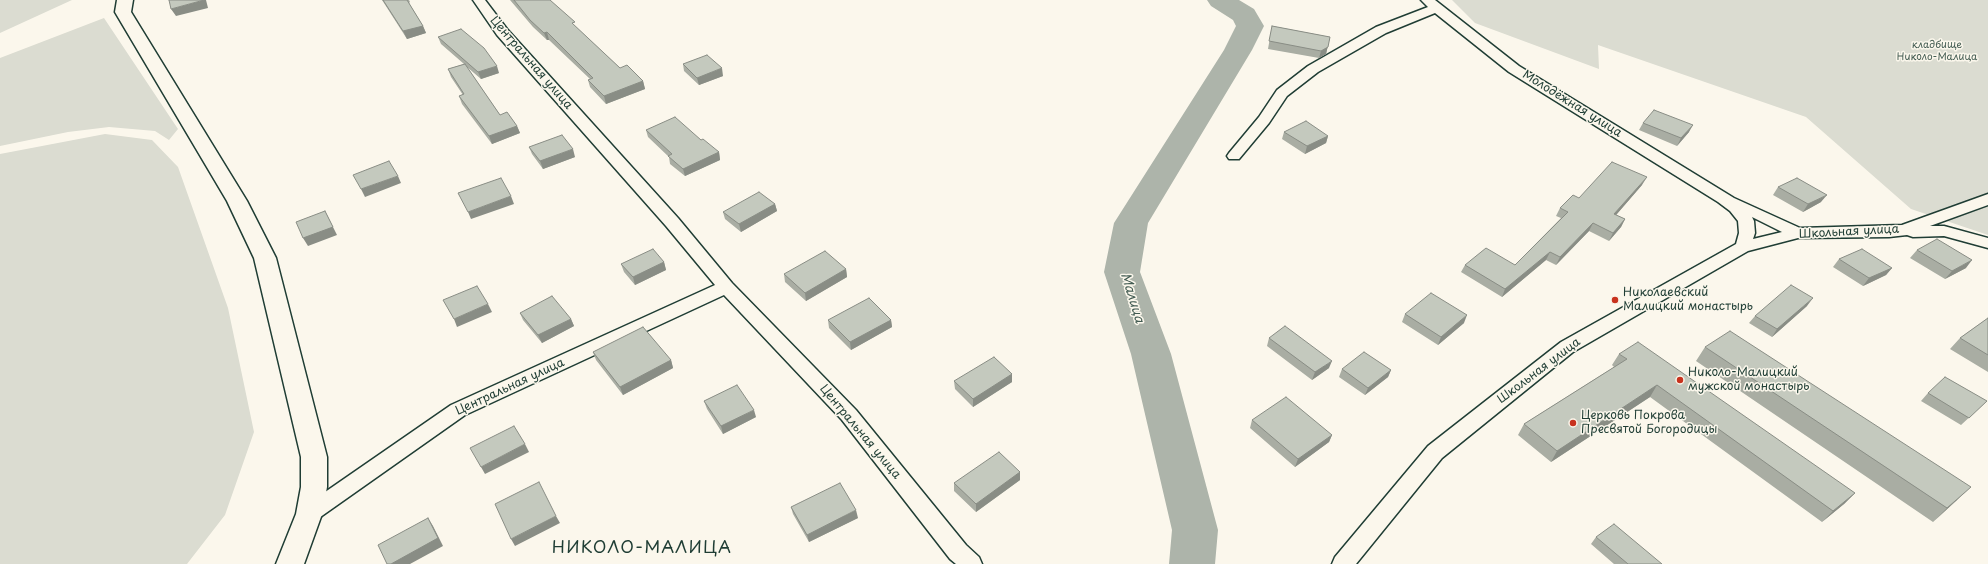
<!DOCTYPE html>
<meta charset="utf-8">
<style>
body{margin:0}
canvas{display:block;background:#fbf7ec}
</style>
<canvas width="1988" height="564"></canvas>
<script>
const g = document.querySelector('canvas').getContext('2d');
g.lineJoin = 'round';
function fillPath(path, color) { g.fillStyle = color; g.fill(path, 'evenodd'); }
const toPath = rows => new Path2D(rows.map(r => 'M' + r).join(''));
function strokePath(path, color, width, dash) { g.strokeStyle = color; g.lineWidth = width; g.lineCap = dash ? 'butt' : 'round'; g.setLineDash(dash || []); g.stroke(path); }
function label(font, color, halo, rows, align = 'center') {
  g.font = font + ' "Playpen Sans",sans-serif'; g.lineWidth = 3; g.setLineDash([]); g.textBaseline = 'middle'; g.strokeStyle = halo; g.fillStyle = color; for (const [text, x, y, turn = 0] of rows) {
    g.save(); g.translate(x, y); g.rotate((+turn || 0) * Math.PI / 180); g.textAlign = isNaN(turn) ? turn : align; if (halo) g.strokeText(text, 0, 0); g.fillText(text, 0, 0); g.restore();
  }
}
const green = toPath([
 [0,0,72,0,0,33],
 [1452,0,1988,0,1988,235,1911,209,1806,117,1598,45,1599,69,1475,23],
 [104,18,178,129,169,140,155,131,109,127,68,132,0,146,0,58],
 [105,134,152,140,178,167,228,308,254,432,225,515,187,564,0,564,0,154]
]);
const river = toPath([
 [1207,0,1239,0,1254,9,1264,26,1252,50,1148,223,1140,272,1171,354,1218,530,1215,564,1169,564,1172,530,1131,354,1104,272,1114,223,1224,50,1236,26,1233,20,1211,6,1207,0]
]);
const street = toPath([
 [473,0,485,0,507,29,678,218,732,283,856,410,966,545,979,557,982,564,956,564,950,559,842,420,724,295,465,415,316,520,309,523,302,520,299,514,302,508,451,405,715,285,666,226,497,35,473,0],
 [1421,0,1435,0,1519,66,1734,198,1800,228,1902,225,1988,194,1988,205,1930,226,1944,226,1988,238,1988,248,1944,236,1913,237,1907,235,1889,237,1798,238,1748,251,1573,352,1442,458,1356,564,1332,564,1335,557,1428,446,1561,342,1736,244,1739,233,1738,221,1730,211,1718,202,1509,72,1435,13,1386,33,1318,72,1287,96,1269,123,1239,159,1229,159,1227,156,1229,153,1259,117,1277,90,1308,66,1376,27,1428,7,1421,0],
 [1752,217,1782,232,1753,239,1755,233,1754,221,1752,217]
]);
const secondary = toPath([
 [117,0,133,0,131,12,247,201,276,258,327,457,327,487,322,514,304,564,276,564,296,514,301,487,301,457,254,258,227,201,115,12,117,0]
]);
const wall = toPath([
 [382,0,409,0,410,2,409,3,423,26,426,33,407,39],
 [510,0,550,0,576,27,620,68,643,81,645,89,606,104,590,87,588,80,590,79,549,40,547,40,533,27],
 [1272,26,1330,37,1326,54,1319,58,1268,49],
 [438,37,499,73,481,79,467,67,500,115,517,126,520,133,492,144,462,104,459,96,463,95,451,77,448,69,464,64,441,44],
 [683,64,723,76,699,85,684,71],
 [1643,123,1689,132,1677,146,1639,130],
 [646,130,701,140,719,152,720,160,685,176,670,164,669,157,648,137],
 [1284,132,1328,136,1326,143,1305,154,1282,139],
 [529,147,575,157,543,169,532,154],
 [1642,185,1616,215,1625,219,1621,227,1609,241,1589,231,1556,265,1546,260,1502,297,1461,272,1465,265,1515,265,1561,218,1556,216,1560,208,1579,198],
 [1778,187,1821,202,1803,212,1773,195],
 [775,204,777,211,741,232,725,219,723,212],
 [1917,250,1966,268,1945,279,1910,258],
 [1839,259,1892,268,1886,275,1863,286,1833,267],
 [664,262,666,270,635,285,624,272,621,264],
 [846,269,847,277,806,301,785,282,784,274],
 [1807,306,1772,337,1749,323,1755,316],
 [520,313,571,319,574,326,542,343,523,320],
 [1405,314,1464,323,1438,345,1402,322],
 [1988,318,1988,372,1950,349,1960,338],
 [828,320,891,320,892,327,851,350,829,328],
 [1269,338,1329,368,1312,380,1267,346],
 [1705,347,1957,500,1933,522,1696,361],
 [593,352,671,360,673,368,623,395,596,360],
 [1619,354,1855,493,1844,504,1822,522,1650,397,1551,462,1518,435,1524,424,1614,367,1612,365],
 [1342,369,1391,370,1388,377,1365,395,1339,377],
 [1012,374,1012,382,973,407,955,389,954,381],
 [1928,393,1987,401,1961,425,1921,401],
 [704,401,756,417,723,434,707,409],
 [1252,420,1332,435,1329,442,1295,467,1250,428],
 [1020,472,1020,480,976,512,954,491,954,483],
 [791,507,858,518,809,542,793,514],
 [1596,537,1662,564,1614,564,1591,544]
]);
const shadedWall = toPath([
 [204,0,206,0,208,8,176,16,171,9],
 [423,26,426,33,407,39,403,31],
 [547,32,549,40,547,40,544,33],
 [1330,37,1326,54,1319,58,1321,51],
 [497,66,499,73,481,79,478,72],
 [722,68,723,76,699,85,697,78],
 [643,81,645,89,606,104,604,96],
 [1693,125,1689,132,1677,146,1681,138],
 [517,126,520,133,492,144,489,136],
 [1328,136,1326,143,1305,154,1307,146],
 [573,149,575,157,543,169,540,161],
 [719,152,720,160,685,176,683,169],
 [398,176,401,183,365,197,361,189],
 [1647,177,1642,185,1610,222,1614,214],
 [1827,195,1821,202,1803,212,1808,204],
 [511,196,514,204,471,219,468,212],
 [775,204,777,211,741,232,739,224],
 [325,211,337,235,308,246,303,238],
 [1625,219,1621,227,1609,241,1613,233],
 [1593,223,1589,231,1556,265,1560,257],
 [1550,252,1546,260,1502,297,1505,289],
 [1972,260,1966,268,1945,279,1952,271],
 [664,262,666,270,635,285,633,277],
 [1892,268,1886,275,1863,286,1869,278],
 [846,269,847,277,806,301,805,293],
 [1813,298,1807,306,1772,337,1777,329],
 [488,304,492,312,457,327,454,319],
 [1467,315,1464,323,1438,345,1441,337],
 [571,319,574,326,542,343,538,335],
 [891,320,892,327,851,350,850,342],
 [671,360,673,368,623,395,620,387],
 [1332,361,1329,368,1312,380,1315,372],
 [1391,370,1388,377,1365,395,1368,388],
 [1012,374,1012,382,973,407,973,399],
 [1657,385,1650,397,1551,462,1557,451],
 [754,410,756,417,723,434,721,426],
 [1332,435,1329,442,1295,467,1298,459],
 [525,444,529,452,485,474,481,467],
 [1020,472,1020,480,976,512,976,504],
 [1971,487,1957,500,1933,522,1947,508],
 [1855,493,1844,504,1822,522,1833,511],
 [856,510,858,518,809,542,807,535],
 [556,516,560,523,515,546,511,539],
 [428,518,433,526,443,546,410,564,391,564]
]);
const building = toPath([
 [169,0,204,0,171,9,169,0],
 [383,0,407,0,423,26,403,31,383,0],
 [514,0,550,0,575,22,572,23,620,68,627,65,643,81,604,96,588,80,593,78,547,32,544,33,530,20,514,0],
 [1272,26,1330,37,1328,47,1321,51,1269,41,1272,26],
 [461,29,484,48,497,66,478,72,438,37,461,29],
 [707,55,722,68,697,78,683,64,707,55],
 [465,64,500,115,507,112,517,126,489,136,459,96,464,94,448,69,465,64],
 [1654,110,1693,125,1681,138,1643,123,1654,110],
 [675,117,701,140,703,139,719,152,683,169,668,156,672,154,646,130,675,117],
 [1306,121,1328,136,1307,146,1284,132,1306,121],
 [562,135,573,149,540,161,529,147,562,135],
 [389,161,398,176,361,189,353,175,389,161],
 [1612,162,1647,177,1614,214,1625,219,1613,233,1593,223,1560,257,1550,252,1505,289,1465,265,1486,248,1515,265,1568,212,1560,208,1573,195,1579,198,1612,162],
 [501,178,511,196,468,212,458,193,501,178],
 [1797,178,1827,195,1808,204,1778,187,1797,178],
 [759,192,775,204,739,224,723,212,759,192],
 [325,211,333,227,303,238,296,222,325,211],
 [1937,239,1972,260,1952,271,1917,250,1937,239],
 [653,249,664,262,633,277,621,264,653,249],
 [1862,249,1892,268,1869,278,1839,259,1862,249],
 [825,251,846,269,805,293,784,274,825,251],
 [1791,285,1813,298,1777,329,1755,316,1791,285],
 [477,286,488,304,454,319,443,300,477,286],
 [1431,293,1467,315,1441,337,1405,314,1431,293],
 [552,296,571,319,538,335,520,313,552,296],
 [869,298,891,320,850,342,828,320,869,298],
 [1988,318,1988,355,1960,338,1988,318],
 [1285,326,1332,361,1315,372,1269,338,1285,326],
 [643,327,671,360,620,387,593,352,643,327],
 [1730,331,1971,487,1947,508,1705,347,1730,331],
 [1638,342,1855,493,1833,511,1657,385,1557,451,1524,424,1627,359,1619,354,1638,342],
 [1364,352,1391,370,1368,388,1342,369,1364,352],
 [994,357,1012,374,973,399,954,381,994,357],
 [1945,377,1987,401,1969,418,1928,393,1945,377],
 [737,385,754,410,721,426,704,401,737,385],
 [1286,397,1332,435,1298,459,1252,420,1286,397],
 [514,426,525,444,481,467,470,448,514,426],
 [999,452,1020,472,976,504,954,483,999,452],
 [539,482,556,516,511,539,495,504,539,482],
 [840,483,856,510,807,535,791,507,840,483],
 [428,518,438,538,391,564,387,564,378,545,428,518],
 [1614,524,1662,564,1628,564,1596,537,1614,524]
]);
const markers = [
 [1615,300,4,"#c8321e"],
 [1680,380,4,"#c8321e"],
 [1573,423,4,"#c8321e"]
];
const farParknames = [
 ["кладбище",1937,45],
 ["Николо-Малица",1937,57]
];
const streetNames = [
 ["Центральная улица",531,63,49],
 ["Молодёжная улица",1572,104,32],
 ["Школьная улица",1849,232,-3],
 ["Школьная улица",1539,371,-37],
 ["Центральная улица",510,387,-25],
 ["Центральная улица",860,432,50]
];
const poiNames = [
 ["Николаевский",1623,293],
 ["Малицкий монастырь",1623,307],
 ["Николо-Малицкий",1688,373],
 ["мужской монастырь",1688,387],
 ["Церковь Покрова",1581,416],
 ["Пресвятой Богородицы",1581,430]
];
const waterNames = [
 ["Малица",1132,298,73]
];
const nearQuarternames = [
 ["НИКОЛО-МАЛИЦА",642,548]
];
fillPath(green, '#dbdcd1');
fillPath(river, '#adb4aa');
strokePath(street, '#1f3d34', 3);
strokePath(secondary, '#1f3d34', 3);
fillPath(street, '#fbf7ec');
fillPath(secondary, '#fbf7ec');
fillPath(wall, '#a9ada3');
fillPath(shadedWall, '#898d85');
fillPath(building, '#c4c9be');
strokePath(building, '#898d85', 1);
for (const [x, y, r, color] of markers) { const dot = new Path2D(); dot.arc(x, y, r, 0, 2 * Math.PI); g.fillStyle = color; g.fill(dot); strokePath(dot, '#fbf7ec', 1.5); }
label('10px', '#455d53', '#fbf7ec', farParknames);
label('12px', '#1f3d34', '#fbf7ec', streetNames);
label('12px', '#1f3d34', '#fbf7ec', poiNames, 'left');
label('italic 13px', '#425b52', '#fbf7ec', waterNames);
g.letterSpacing = '1px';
label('17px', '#1f3d34', '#fbf7ec', nearQuarternames);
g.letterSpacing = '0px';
</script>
